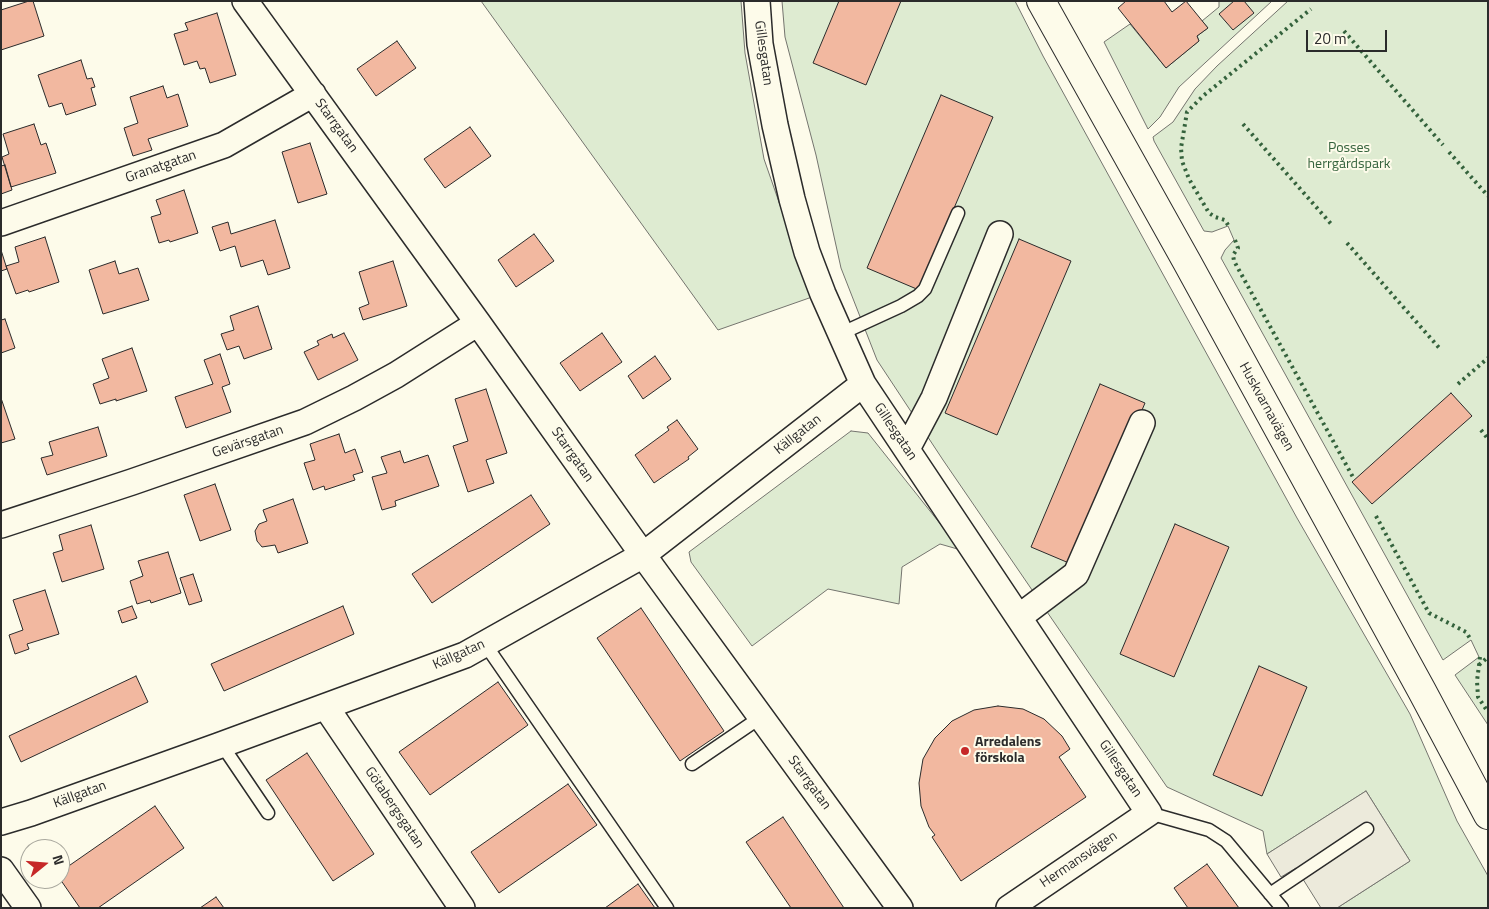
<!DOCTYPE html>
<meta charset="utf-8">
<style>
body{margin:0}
#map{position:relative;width:1489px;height:909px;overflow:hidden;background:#fdfbea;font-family:"Titillium Web",sans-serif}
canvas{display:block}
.frame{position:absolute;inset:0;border:2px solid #2b2b2b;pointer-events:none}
.north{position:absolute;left:20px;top:839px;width:50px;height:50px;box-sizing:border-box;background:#fdfbea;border:1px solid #a9a89e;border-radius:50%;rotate:73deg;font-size:14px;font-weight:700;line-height:20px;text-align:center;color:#2b2b2b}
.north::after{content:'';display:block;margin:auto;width:18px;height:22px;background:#c62828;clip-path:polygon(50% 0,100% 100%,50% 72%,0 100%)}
.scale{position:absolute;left:1306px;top:30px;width:81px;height:22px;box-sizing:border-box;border:2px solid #2b2b2b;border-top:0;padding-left:6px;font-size:15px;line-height:18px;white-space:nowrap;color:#2b2b2b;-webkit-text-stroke:4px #fdfbea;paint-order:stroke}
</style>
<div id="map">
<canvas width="1489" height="909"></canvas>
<div class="frame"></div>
<div class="north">N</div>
<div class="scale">20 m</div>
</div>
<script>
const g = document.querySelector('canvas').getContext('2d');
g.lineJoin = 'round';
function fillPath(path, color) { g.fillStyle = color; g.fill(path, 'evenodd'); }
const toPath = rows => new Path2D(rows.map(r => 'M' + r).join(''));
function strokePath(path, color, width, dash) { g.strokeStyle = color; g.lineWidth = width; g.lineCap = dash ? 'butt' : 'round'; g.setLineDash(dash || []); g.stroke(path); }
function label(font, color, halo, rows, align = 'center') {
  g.font = font + ' "Titillium Web",sans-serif'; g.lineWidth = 4; g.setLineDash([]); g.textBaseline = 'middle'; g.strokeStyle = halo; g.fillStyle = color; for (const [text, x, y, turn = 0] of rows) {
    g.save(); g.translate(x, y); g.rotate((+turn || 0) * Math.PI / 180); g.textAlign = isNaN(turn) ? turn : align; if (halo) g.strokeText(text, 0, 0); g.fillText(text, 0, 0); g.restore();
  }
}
const green = toPath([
 [481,1,741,1,745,53,764,159,812,297,718,330,481,1],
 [782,1,1015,1,1043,56,1297,518,1410,714,1457,821,1488,876,1488,908,1337,908,1410,861,1366,791,1267,854,1263,831,1167,787,943,460,877,360,841,268,816,155,785,37,782,1],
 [1219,1,1272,1,1179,87,1160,117,1148,129,1104,42,1130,24,1166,68,1199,41,1197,36,1208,28,1202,21,1219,7,1219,1],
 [1288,1,1488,1,1488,725,1455,675,1479,657,1471,640,1443,660,1221,258,1225,250,1234,240,1228,226,1212,232,1204,231,1154,141,1153,137,1173,122,1195,89,1217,66,1288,1],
 [851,431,868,433,961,550,940,544,902,567,899,604,828,589,752,646,691,562,689,552,851,431]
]);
const parking = toPath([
 [1366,791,1410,861,1337,908,1321,908,1296,868,1281,877,1267,854,1366,791]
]);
const building = toPath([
 [29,1,33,1,44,36,1,50,1,10,29,1],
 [839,1,901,1,866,85,813,63,839,1],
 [1126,1,1164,1,1172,12,1186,1,1208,28,1197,36,1199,41,1166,68,1118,8,1126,1],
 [1234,1,1244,1,1254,13,1233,30,1219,14,1234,1],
 [217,13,236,75,210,83,205,68,200,69,197,61,184,65,174,34,188,30,185,23,217,13],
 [397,41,416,68,376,96,357,69,397,41],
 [81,60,87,79,92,78,95,87,91,88,96,105,66,115,62,103,49,107,38,75,81,60],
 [163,86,167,98,178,94,188,126,148,139,152,150,133,156,124,128,138,123,130,97,163,86],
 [941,95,993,117,919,290,867,268,941,95],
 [34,124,41,145,46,143,56,173,11,187,2,157,9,154,3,134,34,124],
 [470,127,491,156,445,188,424,159,470,127],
 [310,143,327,194,298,203,282,152,310,143],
 [5,165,12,190,1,194,1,166,5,165],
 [184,190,198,233,170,242,169,240,159,243,151,217,161,214,156,200,184,190],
 [275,220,290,268,268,275,263,260,241,267,235,246,220,251,212,227,228,222,231,234,275,220],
 [534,234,554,261,516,287,498,260,534,234],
 [45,237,59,282,29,292,28,290,16,294,6,266,19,262,15,247,45,237],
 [1019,239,1071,261,997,435,945,413,1019,239],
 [1,250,7,269,1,271,1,250],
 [115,261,119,274,138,268,149,300,103,314,89,270,115,261],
 [393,261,407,306,363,320,359,308,369,304,359,272,393,261],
 [258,306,272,349,244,359,239,346,227,350,221,334,234,330,230,316,258,306],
 [5,319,15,348,1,353,1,320,5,319],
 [344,333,358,360,318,380,304,352,319,345,317,341,332,334,333,338,344,333],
 [602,333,622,362,580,391,560,363,602,333],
 [132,348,147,391,116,401,116,399,100,404,93,384,109,378,102,359,132,348],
 [220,354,230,384,222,387,231,412,186,428,175,397,213,384,204,360,220,354],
 [655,356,671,379,643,399,628,376,655,356],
 [1100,384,1145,403,1076,566,1031,547,1100,384],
 [486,389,507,453,486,460,494,483,468,492,453,446,468,441,455,399,486,389],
 [1451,393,1472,416,1372,504,1352,482,1451,393],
 [1,398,15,439,1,443,1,398],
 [677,420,698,449,688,457,689,459,654,483,635,455,669,430,667,427,677,420],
 [98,427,107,456,47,475,41,458,53,455,49,442,98,427],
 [339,434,345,453,355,449,363,472,353,475,355,480,325,490,324,486,313,490,304,463,315,460,310,444,339,434],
 [400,451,404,463,428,455,439,486,395,501,396,506,382,510,372,477,387,473,381,457,400,451],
 [215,484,231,530,200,541,184,495,215,484],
 [531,495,550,524,432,603,412,574,531,495],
 [293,499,308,543,278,553,275,545,262,547,257,541,255,531,259,524,267,521,263,510,293,499],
 [1175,524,1229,547,1174,677,1120,654,1175,524],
 [91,525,104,569,62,582,53,553,63,550,59,535,91,525],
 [168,552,181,593,151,603,150,600,137,604,130,581,143,576,138,561,168,552],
 [193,574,202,601,189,605,180,578,193,574],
 [45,590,59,634,27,644,29,649,15,654,9,635,23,630,13,600,45,590],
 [132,606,137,618,122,623,118,611,132,606],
 [343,606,354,634,224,691,211,664,343,606],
 [641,608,724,731,680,761,597,638,641,608],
 [1259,666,1307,687,1262,796,1213,775,1259,666],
 [136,676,148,702,21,762,9,736,136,676],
 [498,682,528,725,430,795,399,752,498,682],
 [998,706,1023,709,1044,719,1062,736,1070,749,1059,757,1086,797,961,881,932,837,935,835,929,827,921,806,919,783,923,759,935,738,952,721,974,710,998,706],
 [307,753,374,854,333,881,266,780,307,753],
 [568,784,597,825,499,893,471,852,568,784],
 [155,806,184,848,98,908,80,908,60,879,60,872,155,806],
 [783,817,844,908,791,908,746,842,783,817],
 [1207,864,1239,908,1188,908,1174,888,1207,864],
 [638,884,655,908,605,908,638,884],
 [216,897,224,908,200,908,216,897]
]);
const lane = toPath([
 [840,334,901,306,918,296,925,289,958,213],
 [485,644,667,908],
 [222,745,268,813],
 [692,764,761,717],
 [1149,813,1209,830,1226,841,1282,908],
 [1270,894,1367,829]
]);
const street = toPath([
 [245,1,478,323,643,555,900,908],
 [757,1,760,44,775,125,792,199,807,252,823,294,863,384,1149,813,1009,908],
 [1,223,224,145,313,94],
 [907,449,934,398,1000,234],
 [1,525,132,482,305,422,354,398,396,375,478,323],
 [1019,617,1076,574,1142,423],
 [326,707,462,908],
 [1,822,31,813,218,746,465,655,643,555,863,384],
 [1,870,28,908]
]);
const secondary = toPath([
 [1041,1,1187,262,1422,691,1488,815]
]);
const hedge = toPath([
 [1344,31,1443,145],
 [1243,124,1332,225],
 [1449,152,1488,196],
 [1228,225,1225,220,1215,217,1209,213,1189,179,1182,161,1181,148,1187,112,1203,96,1311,9],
 [1235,240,1238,248,1233,255,1234,261,1354,479],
 [1347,243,1441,350],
 [1458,384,1488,358],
 [1481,430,1488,439],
 [1376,516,1429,613,1466,632,1471,640],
 [1480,657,1477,681,1478,697,1488,712],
 [1479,665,1488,657]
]);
const markers = [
 [965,751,5,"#c62828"]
];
const streetNames = [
 ["Gillesgatan",763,53,82],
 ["Starrgatan",336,126,54],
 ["Granatgatan",161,167,-19],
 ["Huskvarnavägen",1266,407,61],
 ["Gillesgatan",895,432,56],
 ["Källgatan",798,435,-38],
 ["Gevärsgatan",248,442,-19],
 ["Starrgatan",572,455,55],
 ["Källgatan",459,655,-24],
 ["Gillesgatan",1120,769,56],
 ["Starrgatan",809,783,54],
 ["Källgatan",80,795,-20],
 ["Götabergsgatan",394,808,56],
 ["Hermansvägen",1079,860,-34]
];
const parkNames = [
 ["Posses",1349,149],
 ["herrgårdspark",1349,165]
];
const poiNames = [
 ["Arredalens",975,743],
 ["förskola",975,759]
];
fillPath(green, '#deebd1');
strokePath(green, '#74746e', 1);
fillPath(parking, '#eceadb');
strokePath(parking, '#74746e', 1);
fillPath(building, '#f2b8a0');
strokePath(building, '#2b2b2b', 1);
strokePath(lane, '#2b2b2b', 15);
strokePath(street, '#2b2b2b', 28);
strokePath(secondary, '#2b2b2b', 30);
strokePath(lane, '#fdfbea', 12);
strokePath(street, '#fdfbea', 25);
strokePath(secondary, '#fdfbea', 28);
strokePath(hedge, '#34623c', 4, [2.5, 4]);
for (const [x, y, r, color] of markers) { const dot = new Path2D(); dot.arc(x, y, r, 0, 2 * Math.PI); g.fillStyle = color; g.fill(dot); strokePath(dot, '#fdfbea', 2); }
label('14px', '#2b2b2b', '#fdfbea', streetNames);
label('14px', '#34623c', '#fdfbea', parkNames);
label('bold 14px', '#2b2b2b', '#fdfbea', poiNames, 'left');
</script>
